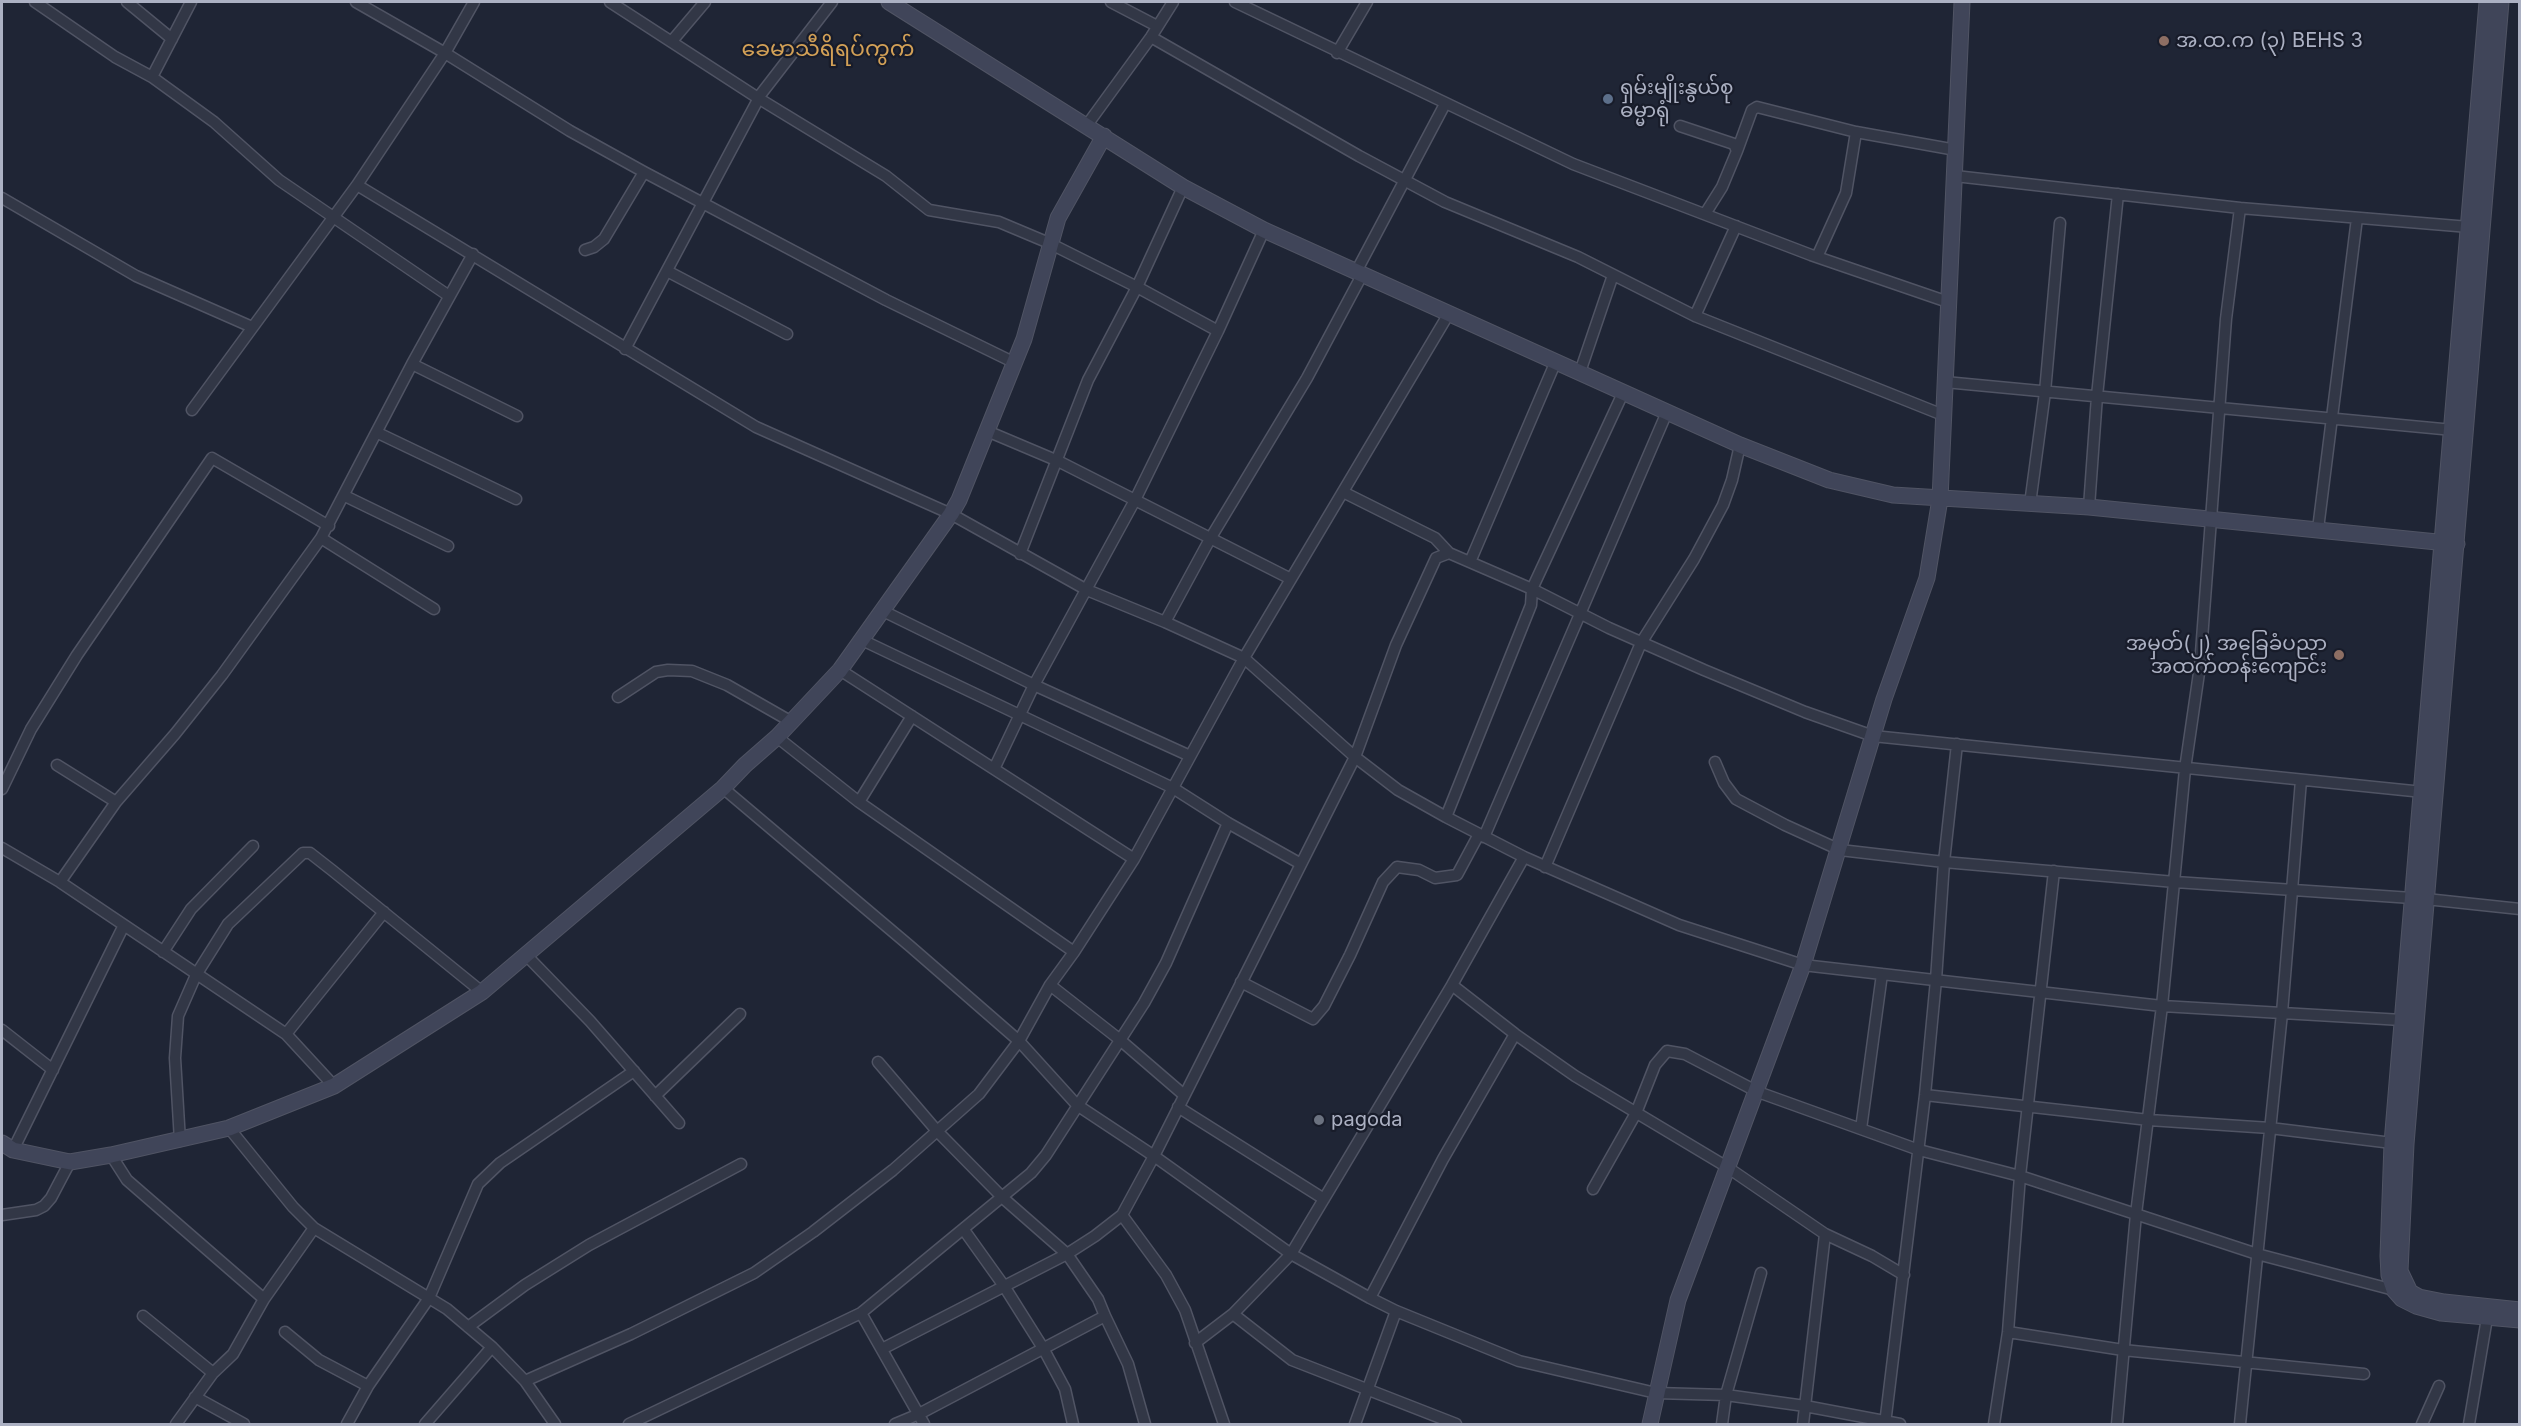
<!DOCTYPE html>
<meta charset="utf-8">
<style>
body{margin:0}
#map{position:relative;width:2521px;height:1426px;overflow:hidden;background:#1f2535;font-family:Inter,sans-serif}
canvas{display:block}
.frame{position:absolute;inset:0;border:3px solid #acb1c3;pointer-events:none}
</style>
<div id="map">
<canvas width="2521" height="1426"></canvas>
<div class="frame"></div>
</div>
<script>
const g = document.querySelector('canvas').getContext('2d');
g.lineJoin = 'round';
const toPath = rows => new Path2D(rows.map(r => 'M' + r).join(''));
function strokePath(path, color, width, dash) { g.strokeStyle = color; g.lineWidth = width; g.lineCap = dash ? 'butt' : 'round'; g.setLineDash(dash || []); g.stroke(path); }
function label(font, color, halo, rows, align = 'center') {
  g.font = font + ' Inter,"Noto Sans Myanmar",sans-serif'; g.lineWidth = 4.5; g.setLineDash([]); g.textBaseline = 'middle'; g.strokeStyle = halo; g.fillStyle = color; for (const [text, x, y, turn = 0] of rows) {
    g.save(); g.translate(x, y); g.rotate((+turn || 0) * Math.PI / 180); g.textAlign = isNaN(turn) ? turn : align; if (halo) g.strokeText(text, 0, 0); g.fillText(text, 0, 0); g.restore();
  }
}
const street = toPath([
 [35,2,115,57,152,77,214,122,279,180,449,296],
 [127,2,172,39],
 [356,2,445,53,570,131,644,172,886,300,1015,363],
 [610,2,758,98,886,176,929,210,999,222,1049,243,1137,287,1218,331],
 [1111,2,1157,26],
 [1235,2,1573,164,1811,255,1948,302],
 [1151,37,1359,156,1445,202,1578,257,1695,316,1943,415],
 [672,41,705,2],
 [1337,53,1367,2],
 [152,77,191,2],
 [1087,125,1151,37,1173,2],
 [1680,126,1734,144,1737,151,1722,187,1705,214],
 [1856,132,1956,150],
 [1737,151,1752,110,1757,107,1856,132,1846,193,1817,257],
 [1955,176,2240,208,2469,227],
 [357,185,756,427,951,514,1087,590,1165,622,1244,658,1355,757,1398,790,1446,817,1524,857,1679,925,1803,965,2162,1006,2402,1020],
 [2,198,136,276,252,327],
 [585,250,594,247,604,239,644,172],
 [667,271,787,334],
 [1356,272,1445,104],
 [1695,316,1736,226],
 [625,349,761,94,832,2],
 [412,364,517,416],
 [1580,372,1613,275],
 [1945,382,2453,430],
 [192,410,357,185,445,53,474,2],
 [987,431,1058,461,1291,579],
 [378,433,516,499],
 [1343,492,1435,538,1449,553],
 [345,496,448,546],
 [2030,504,2045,392,2060,223],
 [2089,507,2097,396,2118,194],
 [2318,529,2357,218],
 [321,538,434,609],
 [1020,554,1088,380,1137,287,1183,187],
 [1470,562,1556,361],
 [883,611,1034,685,1190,756],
 [1165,622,1210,539,1307,378,1362,275],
 [862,640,1173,788,1228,823,1301,864],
 [840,670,1134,859],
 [618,697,656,672,668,670,692,671,727,685,790,721],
 [777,737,859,802,1074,952],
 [1715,762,1724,783,1736,799,1785,825,1840,850,1944,862,2175,882,2412,898],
 [57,765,116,802],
 [994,769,1034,685,1135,500,1218,331,1264,230],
 [723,788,911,947,1019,1041,1077,1105,1154,1156,1291,1254,1370,1298,1396,1311,1519,1361,1656,1393,1726,1395,1805,1406,1900,1424],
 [2,789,31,729,77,655,212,458,329,526],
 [859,802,912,716],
 [1446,817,1531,605,1532,589,1623,393],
 [1484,837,1667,412],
 [2,848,60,882,286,1034,334,1086],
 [1545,867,1641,643,1694,559,1723,505,1732,480,1740,445],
 [60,882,116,802,175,734,222,675,321,538,412,364,473,254],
 [2426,899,2520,909],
 [163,952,191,909,253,846],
 [527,956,590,1021,679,1123],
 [1241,982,1313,1019,1324,1006,1350,955,1383,882,1397,867,1419,870,1435,878,1457,875,1479,834],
 [1050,985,1119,1039,1184,1095],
 [1452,985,1515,1034,1575,1076,1727,1167,1825,1234,1872,1256,1904,1275],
 [2,1030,53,1070],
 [286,1034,384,912],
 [878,1062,937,1131,1003,1198,1067,1254,1098,1299,1105,1316,919,1414,895,1424],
 [1925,1095,2149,1120,2270,1128,2392,1143],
 [655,1096,740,1014],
 [1178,1107,1324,1199],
 [229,1128,293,1207,314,1228,447,1309,492,1347,525,1381,555,1424],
 [1861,1129,1882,974],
 [180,1141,175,1058,178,1016,196,975,228,924,303,853,310,853,333,871,482,992],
 [13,1150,123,927],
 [111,1155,127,1180,264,1299],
 [1593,1189,1636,1113,1655,1065,1667,1051,1685,1054,1758,1092,1919,1150,2020,1176,2257,1254,2394,1290],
 [2,1215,36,1210,44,1206,51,1198,70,1162],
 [1122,1215,1166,1275,1185,1310,1224,1424],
 [964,1230,1004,1286,1043,1348,1065,1389,1073,1424],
 [1370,1298,1443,1159,1515,1034],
 [861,1313,924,1424],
 [1233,1314,1292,1360,1456,1424],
 [143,1316,213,1373],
 [1105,1316,1128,1364,1145,1424],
 [468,1327,525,1285,589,1245,741,1164],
 [285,1332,319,1360,368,1386],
 [2008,1332,2123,1350,2364,1374],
 [1195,1343,1233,1314,1291,1254,1452,985,1524,857],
 [882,1349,1067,1254,1095,1236,1122,1215,1154,1156,1355,757,1396,645,1436,558,1449,553,1532,589,1609,628,1704,670,1805,712,1873,736,2423,792],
 [525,1381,631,1334,754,1273,813,1232,893,1170,979,1094,1019,1041,1050,985,1074,952,1134,859,1244,658,1448,315],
 [195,1397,244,1424],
 [176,1424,213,1373,233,1354,264,1299,314,1228],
 [347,1424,368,1386,429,1298,478,1184,500,1163,634,1071],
 [425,1424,492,1347],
 [629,1424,861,1313,1031,1173,1046,1155,1144,1003,1166,963,1228,823],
 [1355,1424,1396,1311],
 [1722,1424,1726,1395,1761,1273],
 [1803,1424,1825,1234],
 [1885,1424,1925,1095,1936,980,1944,862,1957,744],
 [1994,1424,2008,1332,2020,1176,2054,871],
 [2117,1424,2136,1214,2162,1006,2185,769,2200,666,2226,319,2240,208],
 [2240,1424,2282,1013,2301,780],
 [2422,1424,2439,1386],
 [2469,1424,2487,1318]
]);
const secondary = toPath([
 [889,2,1183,187,1264,230,1740,445,1829,480,1893,495,2089,507,2457,544],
 [2487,2,2392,1143,2388,1256,2389,1275,2394,1290,2402,1299,2416,1306,2441,1313,2520,1320],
 [2501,2,2406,1144,2400,1271,2410,1292,2419,1297,2444,1302,2520,1310],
 [2,1143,13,1150,70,1162,111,1155,229,1128,334,1086,482,992,723,788,745,765,777,737,840,670,951,514,959,500,1024,339,1058,218,1104,136],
 [1650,1424,1678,1300,1803,965,1884,699,1927,578,1940,499,1962,2]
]);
const markers = [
 [2164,41,6,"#8d6e63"],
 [1608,99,6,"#5c6f8a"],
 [2339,655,6,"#8d6e63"],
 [1319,1120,6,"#6b7280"]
];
const poiNames = [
 ["အ.ထ.က (၃) BEHS 3",2176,41],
 ["ရှမ်းမျိုးနွယ်စု",1620,88],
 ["ဓမ္မာရုံ",1620,111],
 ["အမှတ်(၂) အခြေခံပညာ",2327,644,"right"],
 ["အထက်တန်းကျောင်း",2327,667,"right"],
 ["pagoda",1331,1120]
];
const quarterNames = [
 ["ခေမာသီရိရပ်ကွက်",828,49]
];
strokePath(street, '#505464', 13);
strokePath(secondary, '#505464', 17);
strokePath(street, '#323746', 10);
strokePath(secondary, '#404559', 15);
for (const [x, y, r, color] of markers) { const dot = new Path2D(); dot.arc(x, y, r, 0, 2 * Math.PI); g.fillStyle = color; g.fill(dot); strokePath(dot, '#181c2a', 2); }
label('20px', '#acb1c3', '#181c2a', poiNames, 'left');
label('22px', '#d3a157', '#181c2a', quarterNames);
</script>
